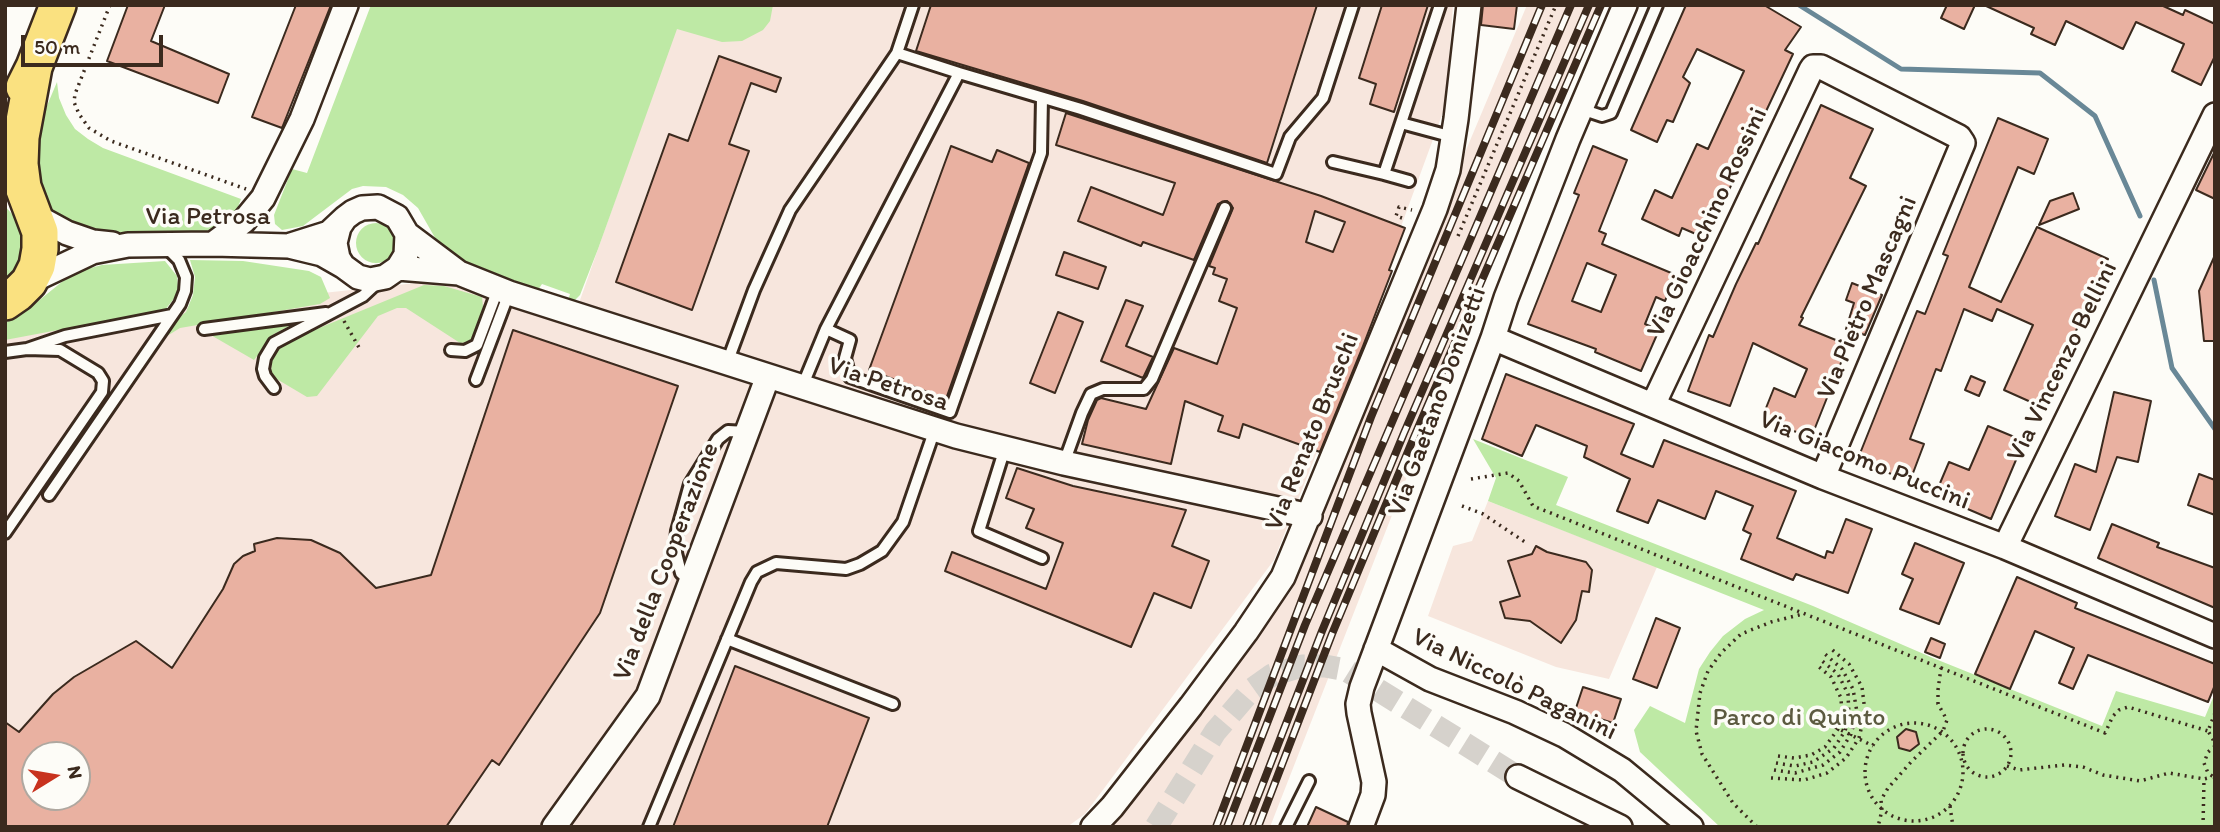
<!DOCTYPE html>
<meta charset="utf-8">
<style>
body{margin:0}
#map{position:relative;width:2220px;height:832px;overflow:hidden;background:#fdfcf7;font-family:Itim,sans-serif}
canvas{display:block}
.frame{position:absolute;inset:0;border:7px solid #3b2a1e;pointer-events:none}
.north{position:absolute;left:21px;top:741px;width:70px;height:70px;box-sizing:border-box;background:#fdfcf7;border:2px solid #afa8a0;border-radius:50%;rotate:79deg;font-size:19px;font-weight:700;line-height:28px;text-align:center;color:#3b2a1e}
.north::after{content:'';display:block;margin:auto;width:24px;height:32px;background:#c8321e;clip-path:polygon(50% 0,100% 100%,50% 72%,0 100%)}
.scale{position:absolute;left:21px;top:35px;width:142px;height:32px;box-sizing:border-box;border:4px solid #3b2a1e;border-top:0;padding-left:9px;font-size:21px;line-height:24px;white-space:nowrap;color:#3b2a1e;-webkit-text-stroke:5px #fdfcf7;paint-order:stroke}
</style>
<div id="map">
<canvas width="2220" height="832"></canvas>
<div class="frame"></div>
<div class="north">N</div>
<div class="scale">50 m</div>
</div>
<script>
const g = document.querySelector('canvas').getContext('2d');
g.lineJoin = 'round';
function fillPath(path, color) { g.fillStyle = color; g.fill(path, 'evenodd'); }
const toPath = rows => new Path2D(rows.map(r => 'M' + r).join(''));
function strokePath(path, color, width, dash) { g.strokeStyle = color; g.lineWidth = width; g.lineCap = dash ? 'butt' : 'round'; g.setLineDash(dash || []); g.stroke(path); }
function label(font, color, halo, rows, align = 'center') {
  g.font = font + ' Itim,sans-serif'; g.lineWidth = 7; g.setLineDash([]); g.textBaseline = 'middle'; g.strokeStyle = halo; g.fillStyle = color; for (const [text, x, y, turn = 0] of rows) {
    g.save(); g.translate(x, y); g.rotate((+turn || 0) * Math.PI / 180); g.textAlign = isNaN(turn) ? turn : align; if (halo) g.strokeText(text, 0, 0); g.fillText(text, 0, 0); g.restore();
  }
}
const built = toPath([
 [748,5,1453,5,1446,104,1331,417,1274,560,1085,814,1067,827,5,827,5,336,165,310,453,279,573,320,680,16],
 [35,755,77,755,77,797,35,797],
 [1527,5,1603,5,1447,369,1430,418,1270,827,1107,827,1291,591,1440,212],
 [1488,501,1657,567,1609,679,1556,667,1428,616,1453,546,1472,541]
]);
const green = toPath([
 [371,5,773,5,770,21,763,30,742,41,722,42,677,29,598,249,580,295,571,304,567,304,570,294,542,284,536,293,456,259,442,250,418,208,403,195,386,187,363,186,352,189,303,226,282,230,275,224,274,215,292,169,307,173],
 [57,82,59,98,66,115,75,129,88,139,103,148,241,199,236,212,228,222,200,234,90,232,56,215,43,202,36,184,38,127],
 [5,206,18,221,23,244,18,267,5,282],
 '356 243a20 20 0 1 1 40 0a20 20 0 1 1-40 0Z',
 [190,260,243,261,309,271,321,277,330,298,320,304,180,328,167,336,177,319,186,312,193,295,195,277],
 [165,261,177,276,178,287,176,296,165,310,5,340,5,323,21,315,63,281,79,271,102,265],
 [424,285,444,286,482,297,483,307,473,336,469,342,460,343,406,308,397,308,378,316,317,396,307,397,275,378,271,372,272,358,278,346,285,342],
 [304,318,274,334,254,360,209,334],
 [1473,439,1568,477,1556,505,1813,606,1933,658,2102,726,2116,691,2205,717,2215,693,2215,827,1720,827,1640,752,1634,730,1650,706,1685,723,1699,669,1710,652,1723,636,1745,619,1764,610,1488,501,1496,478]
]);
const stream = toPath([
 [1799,5,1901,69,2040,73,2095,116,2140,216],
 [2154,280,2172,368,2215,429]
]);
const building = toPath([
 [128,5,165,5,151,41,229,74,218,103,107,61,128,5],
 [296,5,331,5,282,128,252,117,296,5],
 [931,5,1317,5,1267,163,1083,101,916,51,931,5],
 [1382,5,1428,5,1394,112,1370,104,1376,84,1359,78,1382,5],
 [1483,5,1517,5,1514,29,1481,25,1483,5],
 [1686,5,1764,5,1801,27,1785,50,1793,54,1727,194,1724,192,1705,238,1682,228,1679,236,1642,219,1655,190,1672,198,1697,144,1708,149,1744,71,1697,49,1683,77,1690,83,1673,122,1667,120,1657,142,1631,130,1686,5],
 [1947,5,1975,5,1964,29,1941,18,1947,5],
 [1984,5,2161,5,2183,15,2185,10,2215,24,2215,56,2201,85,2172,71,2184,44,2136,22,2123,49,2066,21,2055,45,2031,34,2034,28,1984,5],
 [719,56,781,78,776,92,751,83,729,144,749,151,692,310,616,282,669,134,688,141,719,56],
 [1821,105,1873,129,1850,178,1866,186,1801,317,1803,318,1799,325,1848,345,1811,438,1762,418,1774,388,1795,397,1807,369,1753,343,1730,406,1688,391,1709,335,1713,337,1736,284,1756,243,1758,244,1821,105],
 [1066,113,1321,196,1405,228,1389,270,1392,271,1363,346,1320,452,1243,424,1239,438,1218,431,1223,416,1185,401,1171,464,1082,444,1088,420,1097,400,1101,398,1146,409,1174,348,1217,364,1237,308,1219,301,1227,279,1213,274,1215,268,1209,266,1233,208,1227,201,1218,204,1194,260,1143,242,1141,246,1078,221,1091,187,1163,215,1175,183,1056,145,1066,113],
 [1315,211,1345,222,1333,252,1306,242,1315,211],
 [1998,118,2048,139,2034,174,2018,167,1969,287,2001,302,2037,227,2108,259,2042,407,2004,390,2033,325,1997,309,1992,321,1964,309,1941,371,1936,369,1910,439,1924,444,1910,481,1857,461,1917,311,1925,314,1948,256,1943,254,1998,118],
 [951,146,992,162,997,150,1029,163,946,399,869,370,951,146],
 [1593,146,1627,160,1599,231,1606,234,1602,244,1676,275,1665,301,1656,297,1645,324,1659,330,1641,371,1595,352,1596,349,1528,324,1579,195,1574,193,1593,146],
 [1587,263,1616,275,1601,312,1572,301,1587,263],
 [2215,151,2215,199,2196,190,2215,151],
 [2073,193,2079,209,2039,225,2050,201,2073,193],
 [1064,252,1106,267,1098,289,1056,275,1064,252],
 [2215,255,2215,341,2204,341,2199,291,2215,255],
 [1852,283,1882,295,1865,335,1846,329,1854,303,1846,300,1852,283],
 [1126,300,1143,306,1126,346,1153,357,1143,378,1101,361,1126,300],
 [1058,312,1083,322,1055,393,1030,383,1058,312],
 [513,330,678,386,600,613,499,765,492,760,446,827,5,827,5,722,19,732,53,694,74,677,136,641,172,668,223,589,234,564,243,556,255,551,254,544,277,538,311,540,340,553,376,588,431,575,513,330],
 [35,755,77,755,77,797,35,797,35,755],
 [1506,374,1634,424,1621,454,1653,467,1664,440,1796,491,1777,538,1825,558,1827,551,1833,553,1846,519,1872,529,1848,593,1796,574,1793,580,1741,559,1751,534,1743,530,1753,506,1716,491,1705,519,1658,500,1648,523,1617,511,1630,479,1584,457,1587,446,1536,425,1522,456,1482,439,1506,374],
 [1971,376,1985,382,1979,396,1965,390,1971,376],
 [2114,392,2151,401,2138,462,2117,457,2090,530,2055,516,2075,464,2096,472,2114,392],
 [1988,426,2024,441,1991,519,1935,495,1949,462,1969,470,1988,426],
 [1017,468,1073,486,1186,510,1172,546,1209,561,1191,608,1154,593,1131,647,945,571,952,552,1046,589,1063,543,1026,528,1034,509,1006,498,1017,468],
 [2199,474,2215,480,2215,515,2188,505,2199,474],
 [2112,524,2159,543,2157,547,2215,568,2215,608,2098,558,2112,524],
 [1915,543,1964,563,1939,624,1900,609,1913,579,1902,574,1915,543],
 [1536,546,1547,552,1586,562,1592,570,1589,592,1582,591,1576,620,1561,643,1530,621,1505,618,1500,602,1520,596,1508,561,1532,554,1536,546],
 [2017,577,2077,603,2075,608,2215,664,2215,685,2208,702,2088,655,2073,689,2059,683,2074,648,2035,631,2010,689,1975,674,2017,577],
 [1656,618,1680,628,1657,688,1633,679,1656,618],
 [1931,638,1945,644,1940,658,1925,652,1931,638],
 [735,666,869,718,827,827,673,827,735,666],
 [1583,687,1621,699,1613,723,1575,711,1583,687],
 [1906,729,1916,732,1919,744,1910,751,1899,748,1897,737,1906,729],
 [1316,807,1348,822,1347,827,1307,827,1316,807]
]);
const minorTunnel = toPath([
 [1156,827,1215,732,1251,690,1272,675,1302,666,1325,666,1346,670,1518,777]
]);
const path = toPath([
 [110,5,75,94,74,102,79,114,89,128,111,141,246,189],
 [1402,218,1396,216,1399,207,1412,210],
 [1458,236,1556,5],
 [344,321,361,351],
 [1471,479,1508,473,1519,481,1533,506,1941,668,1938,690,1938,704,1947,720,1943,731,1911,762,1888,788,1881,800,1882,810,1878,827],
 [1462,506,1483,514,1528,544],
 [1941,668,2105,733,2113,716,2119,710,2128,707,2208,731],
 [2215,713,2208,731,2215,743],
 '1865 772a49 49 0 1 1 98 0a49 49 0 1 1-98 0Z',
 [1835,727,1873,746],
 '1963 753a24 24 0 1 1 48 0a24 24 0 1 1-48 0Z',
 [2215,746,2208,752,2204,763,2208,773,2215,778],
 [1778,756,1794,758,1811,755,1825,747,1838,729,1842,716,1841,698,1831,677,1818,666],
 [1776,763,1795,766,1813,762,1834,748,1845,731,1849,716,1848,694,1838,674,1821,660],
 [2007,766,2019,770,2065,765,2083,767,2103,775,2140,781,2169,773,2204,779],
 [1774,770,1795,773,1823,765,1840,752,1851,734,1857,712,1853,689,1842,669,1825,654],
 [1771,778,1804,780,1827,773,1846,758,1859,738,1865,712,1862,687,1849,664,1829,647],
 [1950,806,1953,827],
 [1757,827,1733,803,1702,754,1696,731,1700,693,1708,671,1721,653,1741,634,1771,622,1803,614],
 [2203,827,2204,779,2212,777]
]);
const service = toPath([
 [913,5,897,53,959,73],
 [1440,5,1401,123,1453,137],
 [1581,109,1602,116,1611,113,1657,5],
 [1333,162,1384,174,1401,123],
 [1384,174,1409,181],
 [204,329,326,313],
 [826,329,850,340,845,358,850,377,950,412,1041,153,1042,98],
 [451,350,465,351,477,345,498,289],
 [5,352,27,349,65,336,172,315],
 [727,363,754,290,790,210,897,53],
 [476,380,509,293],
 [802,387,826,329,959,73,1081,109,1276,174,1290,137,1323,98,1353,5],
 [274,388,265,376,263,369,265,358,274,343,363,296,378,282],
 [1005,448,979,531,1042,558],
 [1064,463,1082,413,1091,394,1103,389,1144,389,1152,379,1225,208],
 [49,495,180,304,185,291,186,277,179,260,167,248],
 [5,533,102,392,103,381,98,373,60,350,27,349],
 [690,581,681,573,675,549,677,531,690,484,718,439,728,431,747,432],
 [727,639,893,704],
 [649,827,751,582,757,572,776,563,846,569,860,564,882,551,903,522,935,429],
 [1286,827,1309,781]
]);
const minor = toPath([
 [34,215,67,233,93,242,112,244],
 [407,234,459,273,509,293,956,436,1064,463,1310,516],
 [213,244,244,221,263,198,302,119,346,5],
 [291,245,329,233,345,218,353,212,362,208,378,207,397,217,407,234,406,255,398,268,385,277,370,280,358,277,343,266,338,258,335,243,339,227,345,218],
 [398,268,459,273],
 [29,282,92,252,128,245,213,244,289,246,322,254,343,266],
 [1493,338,1823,477,2005,547,2215,636],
 [1653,405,1811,70,1813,67,1821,67,1959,137,1963,143,1823,477],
 [2005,547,2215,115],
 [1376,649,1430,679,1515,712,1564,735,1622,770,1691,827],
 [1518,777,1620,827],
 [554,827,648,696,768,376],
 [1093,827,1112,807,1191,706,1246,632,1283,577,1435,209,1448,170,1456,119,1469,5],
 [1361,827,1373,795,1374,782,1359,713,1358,704,1362,687,1493,338,1506,298,1568,139,1625,5]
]);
const primary = toPath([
 [24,87,34,67,58,5],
 [5,302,18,293,29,282,37,266,40,249,40,232,23,187,20,164,21,137,34,67]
]);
const rail = toPath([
 [1216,827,1371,417,1542,5],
 [1227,827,1305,625,1571,5],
 [1246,827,1322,631,1404,433,1589,5],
 [1258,827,1332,634,1414,437,1601,5]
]);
const streetNames = [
 ["Via Petrosa",208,217],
 ["Via Gioacchino Rossini",1708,223,-65],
 ["Via Pietro Mascagni",1868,298,-67],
 ["Via Vincenzo Bellini",2063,362,-64],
 ["Via Petrosa",888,385,18],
 ["Via Gaetano Donizetti",1438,402,-70],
 ["Via Renato Bruschi",1313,432,-68],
 ["Via Giacomo Puccini",1864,461,22],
 ["Via della Cooperazione",667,562,-69],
 ["Via Niccolò Paganini",1514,685,26]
];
const parkNames = [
 ["Parco di Quinto",1799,718]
];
fillPath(built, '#f7e6dd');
fillPath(green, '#bee9a5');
strokePath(stream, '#698897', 5);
fillPath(building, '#e9b1a1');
strokePath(building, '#3b2a1e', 2);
strokePath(minorTunnel, '#d6d2cc', 23, [23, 11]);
strokePath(service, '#3b2a1e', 16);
strokePath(minor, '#3b2a1e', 28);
strokePath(primary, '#3b2a1e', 40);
strokePath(path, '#3b2a1e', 3.5, [2, 5]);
strokePath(service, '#fdfcf7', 10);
strokePath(minor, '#fdfcf7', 23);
strokePath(primary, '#fae180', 35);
strokePath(rail, '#3b2a1e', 8);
strokePath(rail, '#fdfcf7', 5, [16]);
label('26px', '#3b2a1e', '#fdfcf7', streetNames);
label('26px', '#5c5a40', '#fdfcf7', parkNames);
</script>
